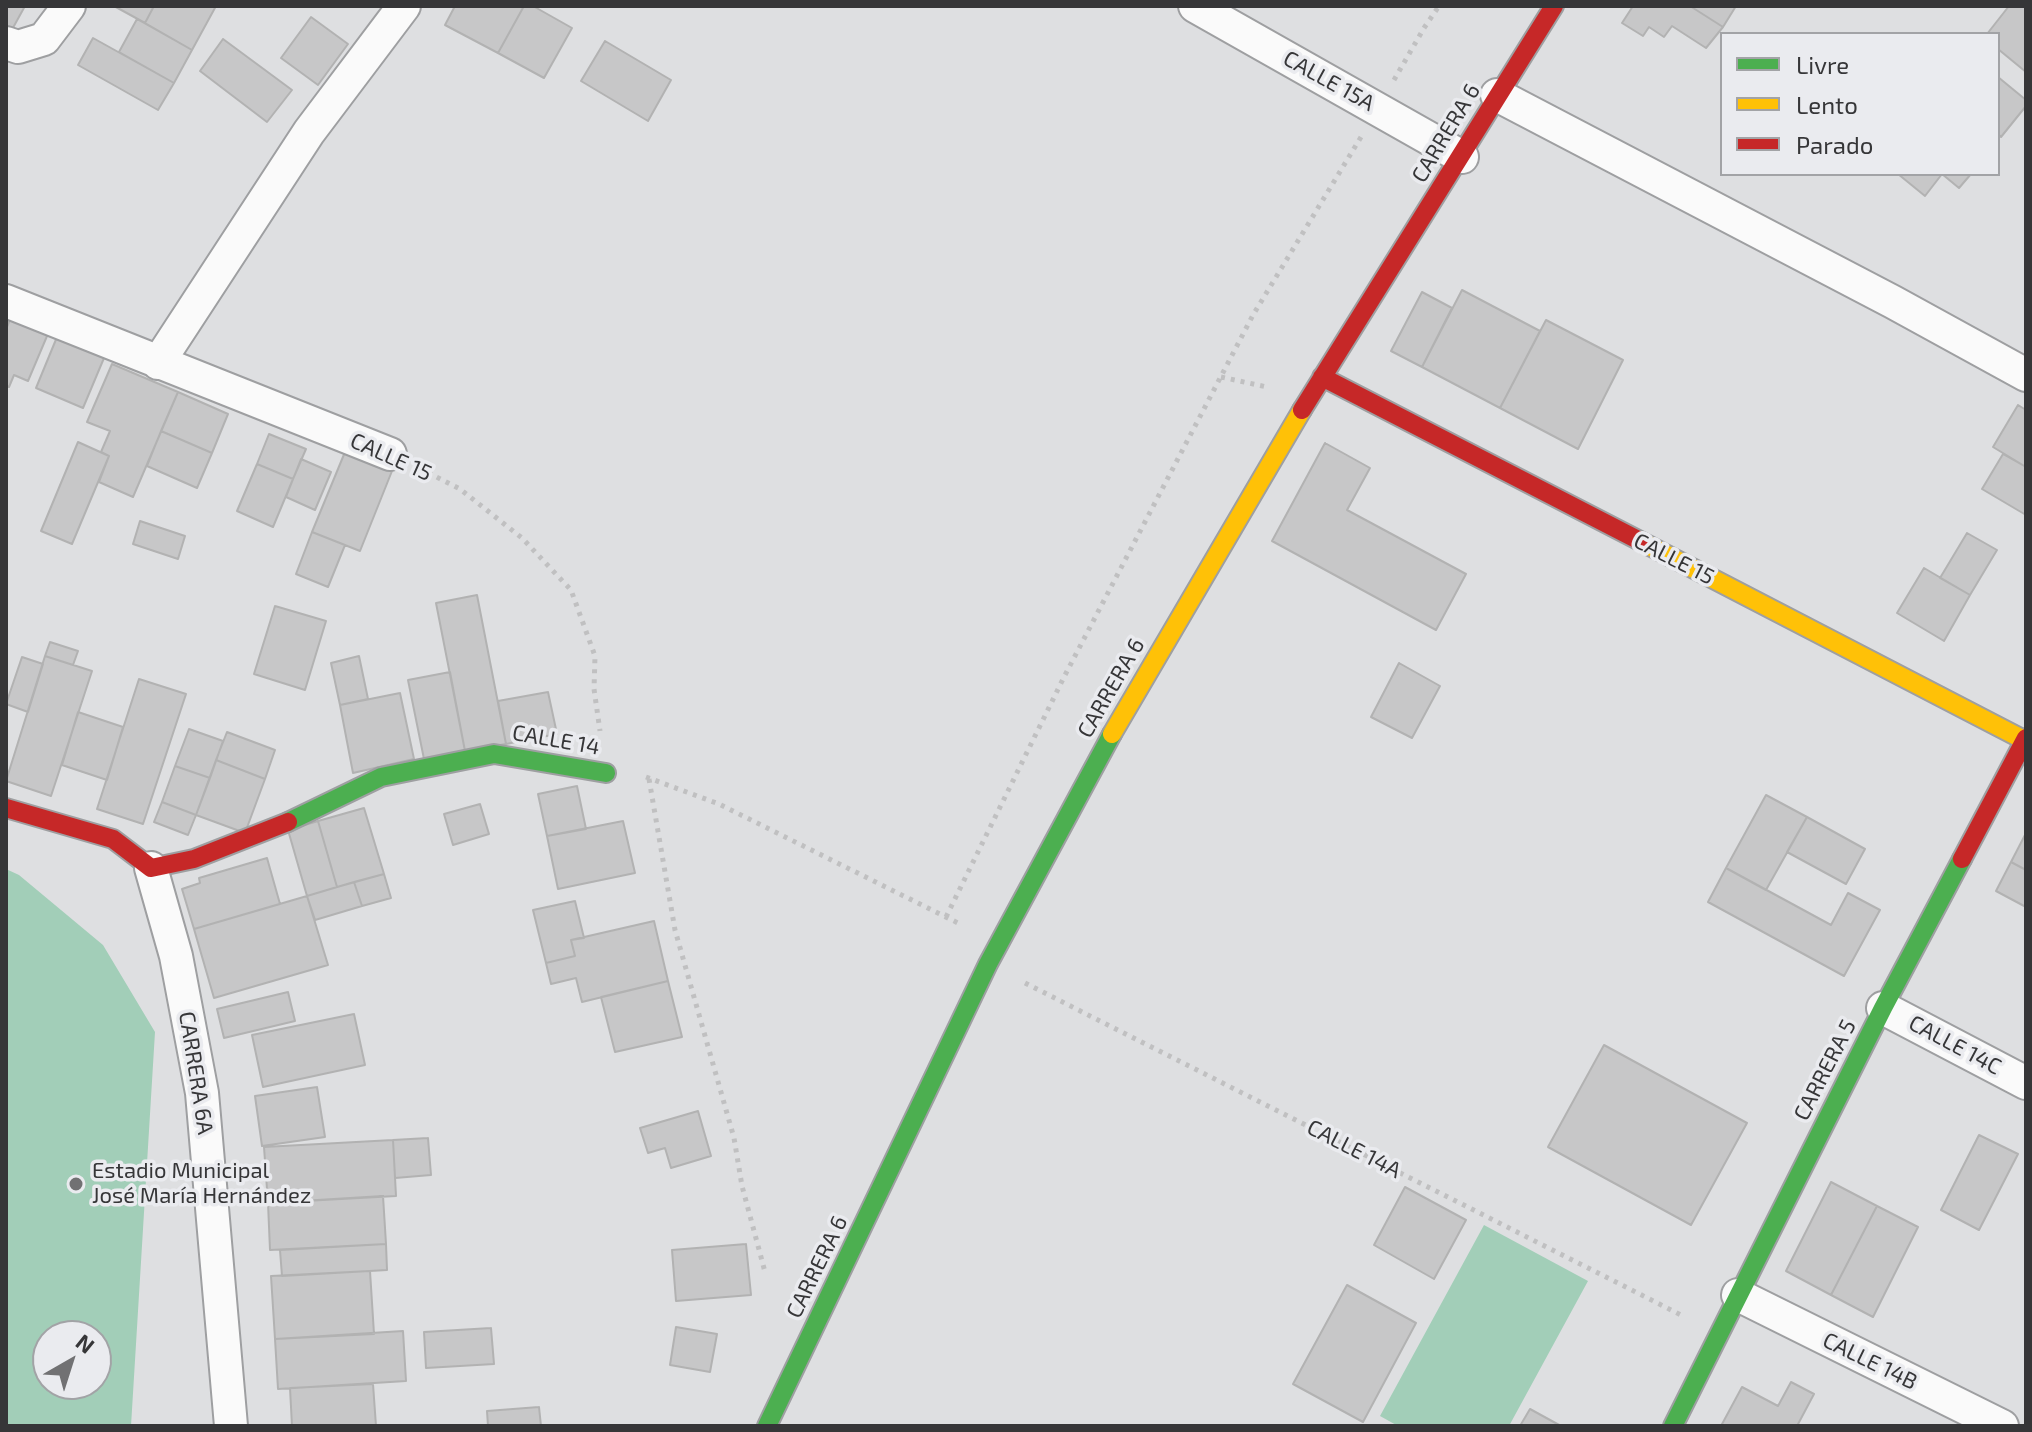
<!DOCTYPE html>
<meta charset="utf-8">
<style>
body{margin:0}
#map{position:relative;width:2032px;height:1432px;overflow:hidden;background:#dedfe1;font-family:"Exo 2",sans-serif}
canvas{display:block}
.frame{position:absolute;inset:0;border:8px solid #363638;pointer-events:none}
.legend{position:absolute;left:1720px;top:32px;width:280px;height:144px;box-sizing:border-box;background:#eaebef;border:2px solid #a2a3a6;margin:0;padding:10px 14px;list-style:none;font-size:24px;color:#363638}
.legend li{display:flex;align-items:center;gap:16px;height:40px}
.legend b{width:40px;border:2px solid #a2a3a6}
.north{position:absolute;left:32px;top:1320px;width:80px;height:80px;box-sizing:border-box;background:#eaebef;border:2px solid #a2a3a6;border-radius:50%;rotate:39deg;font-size:22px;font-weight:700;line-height:32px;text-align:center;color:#363638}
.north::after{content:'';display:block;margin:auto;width:28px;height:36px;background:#717173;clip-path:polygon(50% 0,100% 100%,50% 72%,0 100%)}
</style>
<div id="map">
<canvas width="2032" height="1432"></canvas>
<div class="frame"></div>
<ul class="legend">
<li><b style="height:10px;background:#4caf50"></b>Livre</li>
<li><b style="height:10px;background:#ffc107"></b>Lento</li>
<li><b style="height:10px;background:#c62828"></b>Parado</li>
</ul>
<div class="north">N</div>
</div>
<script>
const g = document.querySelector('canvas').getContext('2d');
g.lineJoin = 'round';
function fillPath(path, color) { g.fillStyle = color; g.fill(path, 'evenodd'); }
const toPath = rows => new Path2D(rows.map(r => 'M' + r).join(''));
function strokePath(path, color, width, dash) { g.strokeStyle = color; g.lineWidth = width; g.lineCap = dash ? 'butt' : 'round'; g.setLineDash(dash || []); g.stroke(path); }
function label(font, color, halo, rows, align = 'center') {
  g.font = font + ' "Exo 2",sans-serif'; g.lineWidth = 7; g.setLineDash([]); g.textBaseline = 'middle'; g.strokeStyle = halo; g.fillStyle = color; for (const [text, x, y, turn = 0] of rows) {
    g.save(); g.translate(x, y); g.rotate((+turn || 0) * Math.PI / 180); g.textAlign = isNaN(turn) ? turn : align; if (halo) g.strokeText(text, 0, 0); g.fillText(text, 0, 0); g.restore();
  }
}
const green = toPath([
 [6,869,19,875,103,945,155,1032,131,1426,6,1426],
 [48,1336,96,1336,96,1384,48,1384],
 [1484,1225,1588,1281,1509,1426,1398,1426,1380,1416]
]);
const building = toPath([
 [6,6,25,6,9,35,6,33,6,6],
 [114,6,154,6,145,23,114,6],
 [154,6,216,6,192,50,145,23,154,6],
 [455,6,524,6,498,53,445,25,455,6],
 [524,6,533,6,572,28,544,78,498,53,524,6],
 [1633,6,1690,6,1723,27,1706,48,1672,26,1664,37,1649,27,1643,36,1622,23,1633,6],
 [1690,6,1736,6,1723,27,1690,6],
 [2009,6,2026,6,2026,72,1998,49,1998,34,1987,34,2009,6],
 [311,17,348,44,318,85,281,58,311,17],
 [137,19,192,50,174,83,119,52,137,19],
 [93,38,174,83,158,110,78,65,93,38],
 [223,39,292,90,267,122,200,71,223,39],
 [605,41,671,80,648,121,581,81,605,41],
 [1998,77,2026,100,2026,106,2001,137,1998,134,1998,77],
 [1898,174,1971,174,1959,188,1942,174,1925,196,1898,174],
 [1462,290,1540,331,1500,408,1422,367,1462,290],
 [1422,292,1452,308,1422,367,1391,351,1422,292],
 [13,313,50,329,28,381,14,375,9,387,6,386,6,329,13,313],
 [1546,320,1623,360,1578,449,1500,408,1546,320],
 [57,337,104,358,83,408,36,388,57,337],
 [112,364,178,392,133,497,99,482,109,456,101,452,110,431,87,422,112,364],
 [178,392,228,414,212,453,161,431,178,392],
 [2018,405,2026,410,2026,467,1993,447,2018,405],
 [161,431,212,453,197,488,147,466,161,431],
 [269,434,306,449,293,479,257,464,269,434],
 [78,442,109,456,72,544,41,531,78,442],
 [1325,443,1370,468,1347,510,1466,574,1436,630,1272,541,1325,443],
 [345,452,392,471,360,551,312,532,345,452],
 [2003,454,2026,467,2026,515,1982,489,2003,454],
 [301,459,331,472,315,510,286,497,301,459],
 [257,464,293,479,273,527,237,511,257,464],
 [140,521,185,536,178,559,133,544,140,521],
 [312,532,345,545,328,587,296,574,312,532],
 [1967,533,1997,550,1970,595,1940,578,1967,533],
 [1924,568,1970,595,1944,641,1897,613,1924,568],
 [477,595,506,744,465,751,436,603,477,595],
 [275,606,326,621,305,690,254,674,275,606],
 [50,642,78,651,73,665,45,656,50,642],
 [45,656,92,671,51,796,6,781,45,656],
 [359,656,368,699,340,705,331,663,359,656],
 [22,657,43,664,28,712,6,704,22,657],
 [1399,663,1440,686,1412,738,1371,717,1399,663],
 [450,672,465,751,424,759,408,680,450,672],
 [139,679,186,694,143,824,97,809,139,679],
 [548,692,557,734,506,744,498,701,548,692],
 [400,693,414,759,353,773,340,705,400,693],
 [78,712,123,727,107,780,62,765,78,712],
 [189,729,223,741,210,778,175,766,189,729],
 [227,732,275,750,265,779,216,760,227,732],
 [216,760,265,779,245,833,196,815,216,760],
 [175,766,210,778,196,815,162,802,175,766],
 [577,786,586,829,547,836,538,794,577,786],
 [1766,795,1807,817,1766,890,1726,868,1766,795],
 [162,802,196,815,188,835,154,822,162,802],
 [480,804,489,834,453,845,444,814,480,804],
 [364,808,384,874,337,887,318,821,364,808],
 [1807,817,1865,849,1846,884,1787,852,1807,817],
 [318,821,337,887,307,896,288,830,318,821],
 [623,821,635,873,558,889,547,836,623,821],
 [2026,833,2026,870,2011,862,2026,833],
 [267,858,280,904,194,929,182,889,200,883,199,878,267,858],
 [2011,862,2026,870,2026,907,1996,891,2011,862],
 [1726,868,1831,925,1848,893,1880,910,1844,976,1708,902,1726,868],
 [384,874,391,898,362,906,354,882,384,874],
 [354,882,362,906,315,920,307,896,354,882],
 [307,896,328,965,214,998,194,929,307,896],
 [575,901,584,938,571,940,575,956,546,963,533,910,575,901],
 [654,921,668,981,582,1002,576,978,551,984,546,963,575,956,571,940,654,921],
 [668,981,682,1037,615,1052,601,997,668,981],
 [288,992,295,1021,224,1038,217,1009,288,992],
 [354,1014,365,1065,263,1087,252,1035,354,1014],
 [1604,1045,1747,1123,1691,1225,1548,1147,1604,1045],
 [317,1087,325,1137,262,1146,255,1096,317,1087],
 [698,1111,711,1156,671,1168,665,1148,648,1153,640,1128,698,1111],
 [1979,1135,2018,1154,1979,1230,1941,1210,1979,1135],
 [428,1138,431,1175,395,1178,393,1140,428,1138],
 [393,1140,396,1196,268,1203,264,1147,393,1140],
 [1831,1182,1877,1206,1831,1295,1786,1271,1831,1182],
 [1405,1187,1466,1220,1434,1279,1374,1245,1405,1187],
 [383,1196,386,1244,270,1250,268,1203,383,1196],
 [1877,1206,1918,1227,1873,1317,1831,1295,1877,1206],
 [386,1244,387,1270,282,1276,280,1250,386,1244],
 [746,1244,751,1295,676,1301,672,1250,746,1244],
 [370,1271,374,1334,275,1339,271,1276,370,1271],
 [1347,1285,1416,1323,1363,1422,1293,1384,1347,1285],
 [676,1327,717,1334,710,1372,670,1365,676,1327],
 [491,1328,494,1364,426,1368,424,1332,491,1328],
 [403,1331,406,1381,278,1389,275,1339,403,1331],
 [1791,1382,1814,1394,1797,1426,1721,1426,1742,1387,1778,1406,1791,1382],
 [373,1384,376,1426,292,1426,290,1388,373,1384],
 [539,1407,541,1426,488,1426,487,1411,539,1407],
 [1530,1409,1561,1426,1520,1426,1530,1409]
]);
const path = toPath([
 [1394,80,1424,28,1439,6],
 [1221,377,1267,387],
 [419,468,460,489,522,538,571,590,595,656,594,689,600,731],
 [646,777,719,804,962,925],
 [649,779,675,930,734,1138,742,1186,765,1272],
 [946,917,1064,677,1253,315,1361,137],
 [1025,983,1683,1316]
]);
const street = toPath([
 [1195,6,1462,157],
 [6,43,18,47,44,39,69,6],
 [1497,95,1893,302,2026,375],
 [6,301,390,454],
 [158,363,309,132,404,6],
 [151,868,176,956,202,1093,231,1426],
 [1883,1008,2026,1083],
 [1738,1295,2002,1426]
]);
const fast = toPath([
 [288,822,381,777,494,754,606,773],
 [767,1426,988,964,1112,734],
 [1673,1426,1883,1008,1962,859]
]);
const slow = toPath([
 [1642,542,2026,741],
 [1112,734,1302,410]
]);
const jam = toPath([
 [1322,377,1642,542],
 [1302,410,1554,6],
 [6,808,113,839,151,868,194,859,288,822],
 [1962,859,2026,738]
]);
const markers = [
 [76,1184,8,"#717173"]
];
const streetNames = [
 ["CALLE 15A",1329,81,29],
 ["CARRERA 6",1446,133,-59],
 ["CALLE 15",391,457,24],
 ["CALLE 15",1674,559,27],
 ["CARRERA 6",1111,688,-60],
 ["CALLE 14",556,740,10],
 ["CALLE 14C",1955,1045,28],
 ["CARRERA 5",1825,1070,-63],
 ["CARRERA 6A",196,1073,81],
 ["CALLE 14A",1354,1149,27],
 ["CARRERA 6",817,1267,-64],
 ["CALLE 14B",1870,1361,26]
];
const poiNames = [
 ["Estadio Municipal",92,1171],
 ["José María Hernández",92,1196]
];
fillPath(green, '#a2ceb8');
fillPath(building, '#c7c7c8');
strokePath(building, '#b2b2b2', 2);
strokePath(street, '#9e9fa1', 36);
strokePath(fast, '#9e9fa1', 22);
strokePath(slow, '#9e9fa1', 22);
strokePath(jam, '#9e9fa1', 22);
strokePath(path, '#c0c0c1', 5, [4, 6]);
strokePath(street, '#fafafa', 32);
strokePath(fast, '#4caf50', 18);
strokePath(slow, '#ffc107', 18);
strokePath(jam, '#c62828', 18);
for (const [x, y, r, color] of markers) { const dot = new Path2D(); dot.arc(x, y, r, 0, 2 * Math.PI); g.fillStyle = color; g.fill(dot); strokePath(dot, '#eaebef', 3); }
label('22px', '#363638', '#eaebef', streetNames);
label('22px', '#363638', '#eaebef', poiNames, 'left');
</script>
